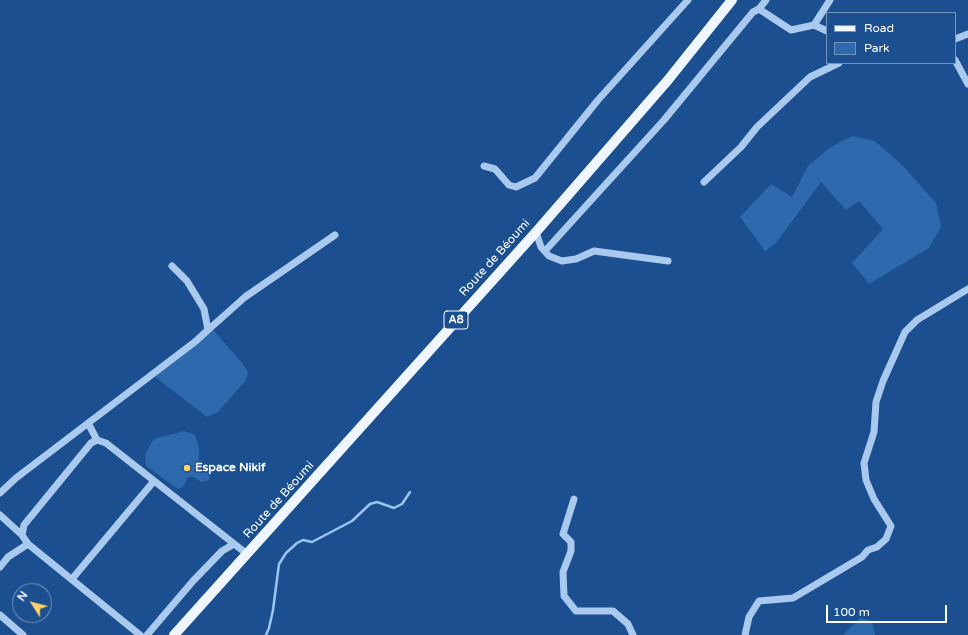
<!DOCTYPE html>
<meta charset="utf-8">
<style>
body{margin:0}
#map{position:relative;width:968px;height:635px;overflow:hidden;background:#1b4f8f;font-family:"Varela Round",sans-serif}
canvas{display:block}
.legend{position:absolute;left:826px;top:12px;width:130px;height:52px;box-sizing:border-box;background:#1b4f8f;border:1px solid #7695bc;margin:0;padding:5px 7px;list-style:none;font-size:12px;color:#fff}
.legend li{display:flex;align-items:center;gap:8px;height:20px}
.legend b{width:20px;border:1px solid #7695bc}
.north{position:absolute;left:12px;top:583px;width:40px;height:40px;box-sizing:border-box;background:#1b4f8f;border:1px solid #7695bc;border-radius:50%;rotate:306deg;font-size:11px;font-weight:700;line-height:16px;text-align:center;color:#fff}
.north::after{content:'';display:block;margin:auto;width:14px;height:18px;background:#ffd166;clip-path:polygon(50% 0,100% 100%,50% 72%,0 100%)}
.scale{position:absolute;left:826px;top:605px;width:121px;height:18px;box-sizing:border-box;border:2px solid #fff;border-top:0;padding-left:5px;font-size:12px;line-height:14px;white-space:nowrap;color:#fff;-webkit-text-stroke:3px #1b4f8f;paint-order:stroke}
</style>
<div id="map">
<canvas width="968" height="635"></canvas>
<ul class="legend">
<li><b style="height:5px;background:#f0f6ff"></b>Road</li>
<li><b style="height:11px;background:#2e69ad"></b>Park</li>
</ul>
<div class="north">N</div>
<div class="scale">100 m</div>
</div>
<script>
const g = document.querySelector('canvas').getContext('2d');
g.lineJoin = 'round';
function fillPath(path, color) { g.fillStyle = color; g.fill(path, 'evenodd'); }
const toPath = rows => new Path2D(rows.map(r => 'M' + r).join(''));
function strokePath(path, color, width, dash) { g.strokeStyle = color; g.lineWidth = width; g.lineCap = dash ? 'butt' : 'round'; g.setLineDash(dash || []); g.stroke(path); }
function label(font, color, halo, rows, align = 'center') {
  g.font = font + ' "Varela Round",sans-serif'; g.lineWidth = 3; g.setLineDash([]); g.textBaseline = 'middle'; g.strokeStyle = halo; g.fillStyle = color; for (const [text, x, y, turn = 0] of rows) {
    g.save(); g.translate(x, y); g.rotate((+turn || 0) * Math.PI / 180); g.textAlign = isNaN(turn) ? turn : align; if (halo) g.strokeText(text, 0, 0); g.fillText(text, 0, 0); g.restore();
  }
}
const green = toPath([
 [852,136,875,141,904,167,936,203,941,227,929,248,869,284,852,263,883,229,859,201,846,210,821,182,776,243,765,251,740,217,771,184,792,197,808,166,829,148],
 [208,324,243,364,248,372,246,380,218,412,207,417,154,376],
 [184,431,195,435,199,447,199,463,211,472,209,480,202,482,193,477,188,477,183,487,178,489,146,466,145,454,154,439],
 [860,618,872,621,875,635,843,635]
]);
const stream = toPath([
 [266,635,269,628,273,610,279,564,286,553,297,543,303,540,312,542,352,521,370,504,377,502,394,508,402,504,410,492]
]);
const minor = toPath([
 [759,9,791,30,814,25,827,31],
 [814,25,830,0],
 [955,39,968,34],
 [955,60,968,84],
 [484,166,495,169,509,185,516,187,535,178,598,100,688,0],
 [704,182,741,147,757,127,810,77,839,63],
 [536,232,541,247,549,256,562,261,576,259,594,251,668,261],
 [545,251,664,120,753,12,759,9,766,0],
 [208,330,245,297,335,235],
 [88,423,97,440,106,443,247,554],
 [0,493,16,478,196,341,208,330,204,309,187,281,172,266],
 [574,499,563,534,571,542,571,551,563,572,564,596,576,611,613,611,628,624,633,635],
 [0,515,22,535,28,544,140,635],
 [22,535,24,525,91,443,97,440],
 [0,567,8,557,28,544],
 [72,579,154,481],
 [0,615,23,635],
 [147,635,193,581,222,551,234,544],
 [745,635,749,617,759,601,793,598,862,557,868,550,877,547,886,539,891,526,874,499,866,480,864,463,874,432,876,402,883,381,905,332,917,320,968,289]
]);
const major = toPath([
 [174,635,536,232,668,80,732,0]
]);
const markers = [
 [187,468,4,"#ffd166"]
];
const shields = [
 [456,320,24]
];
const shieldNames = [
 ["A8",456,320]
];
const streetNames = [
 ["Route de Béoumi",495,258,-48],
 ["Route de Béoumi",279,500,-48]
];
const poiNames = [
 ["Espace Nikif",195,468]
];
fillPath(green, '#2e69ad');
strokePath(stream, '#9cc4f0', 2.5);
strokePath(minor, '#a9c9ee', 7);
strokePath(major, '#f0f6ff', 10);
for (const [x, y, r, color] of markers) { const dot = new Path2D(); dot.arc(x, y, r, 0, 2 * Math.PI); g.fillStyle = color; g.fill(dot); strokePath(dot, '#1b4f8f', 1.5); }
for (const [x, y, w] of shields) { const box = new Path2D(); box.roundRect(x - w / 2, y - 9, w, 18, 3); g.fillStyle = '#1b4f8f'; g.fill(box); strokePath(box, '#fff', 1); }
label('bold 11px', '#fff', null, shieldNames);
label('12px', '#fff', '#1b4f8f', streetNames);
label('bold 12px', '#fff', '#1b4f8f', poiNames, 'left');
</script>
